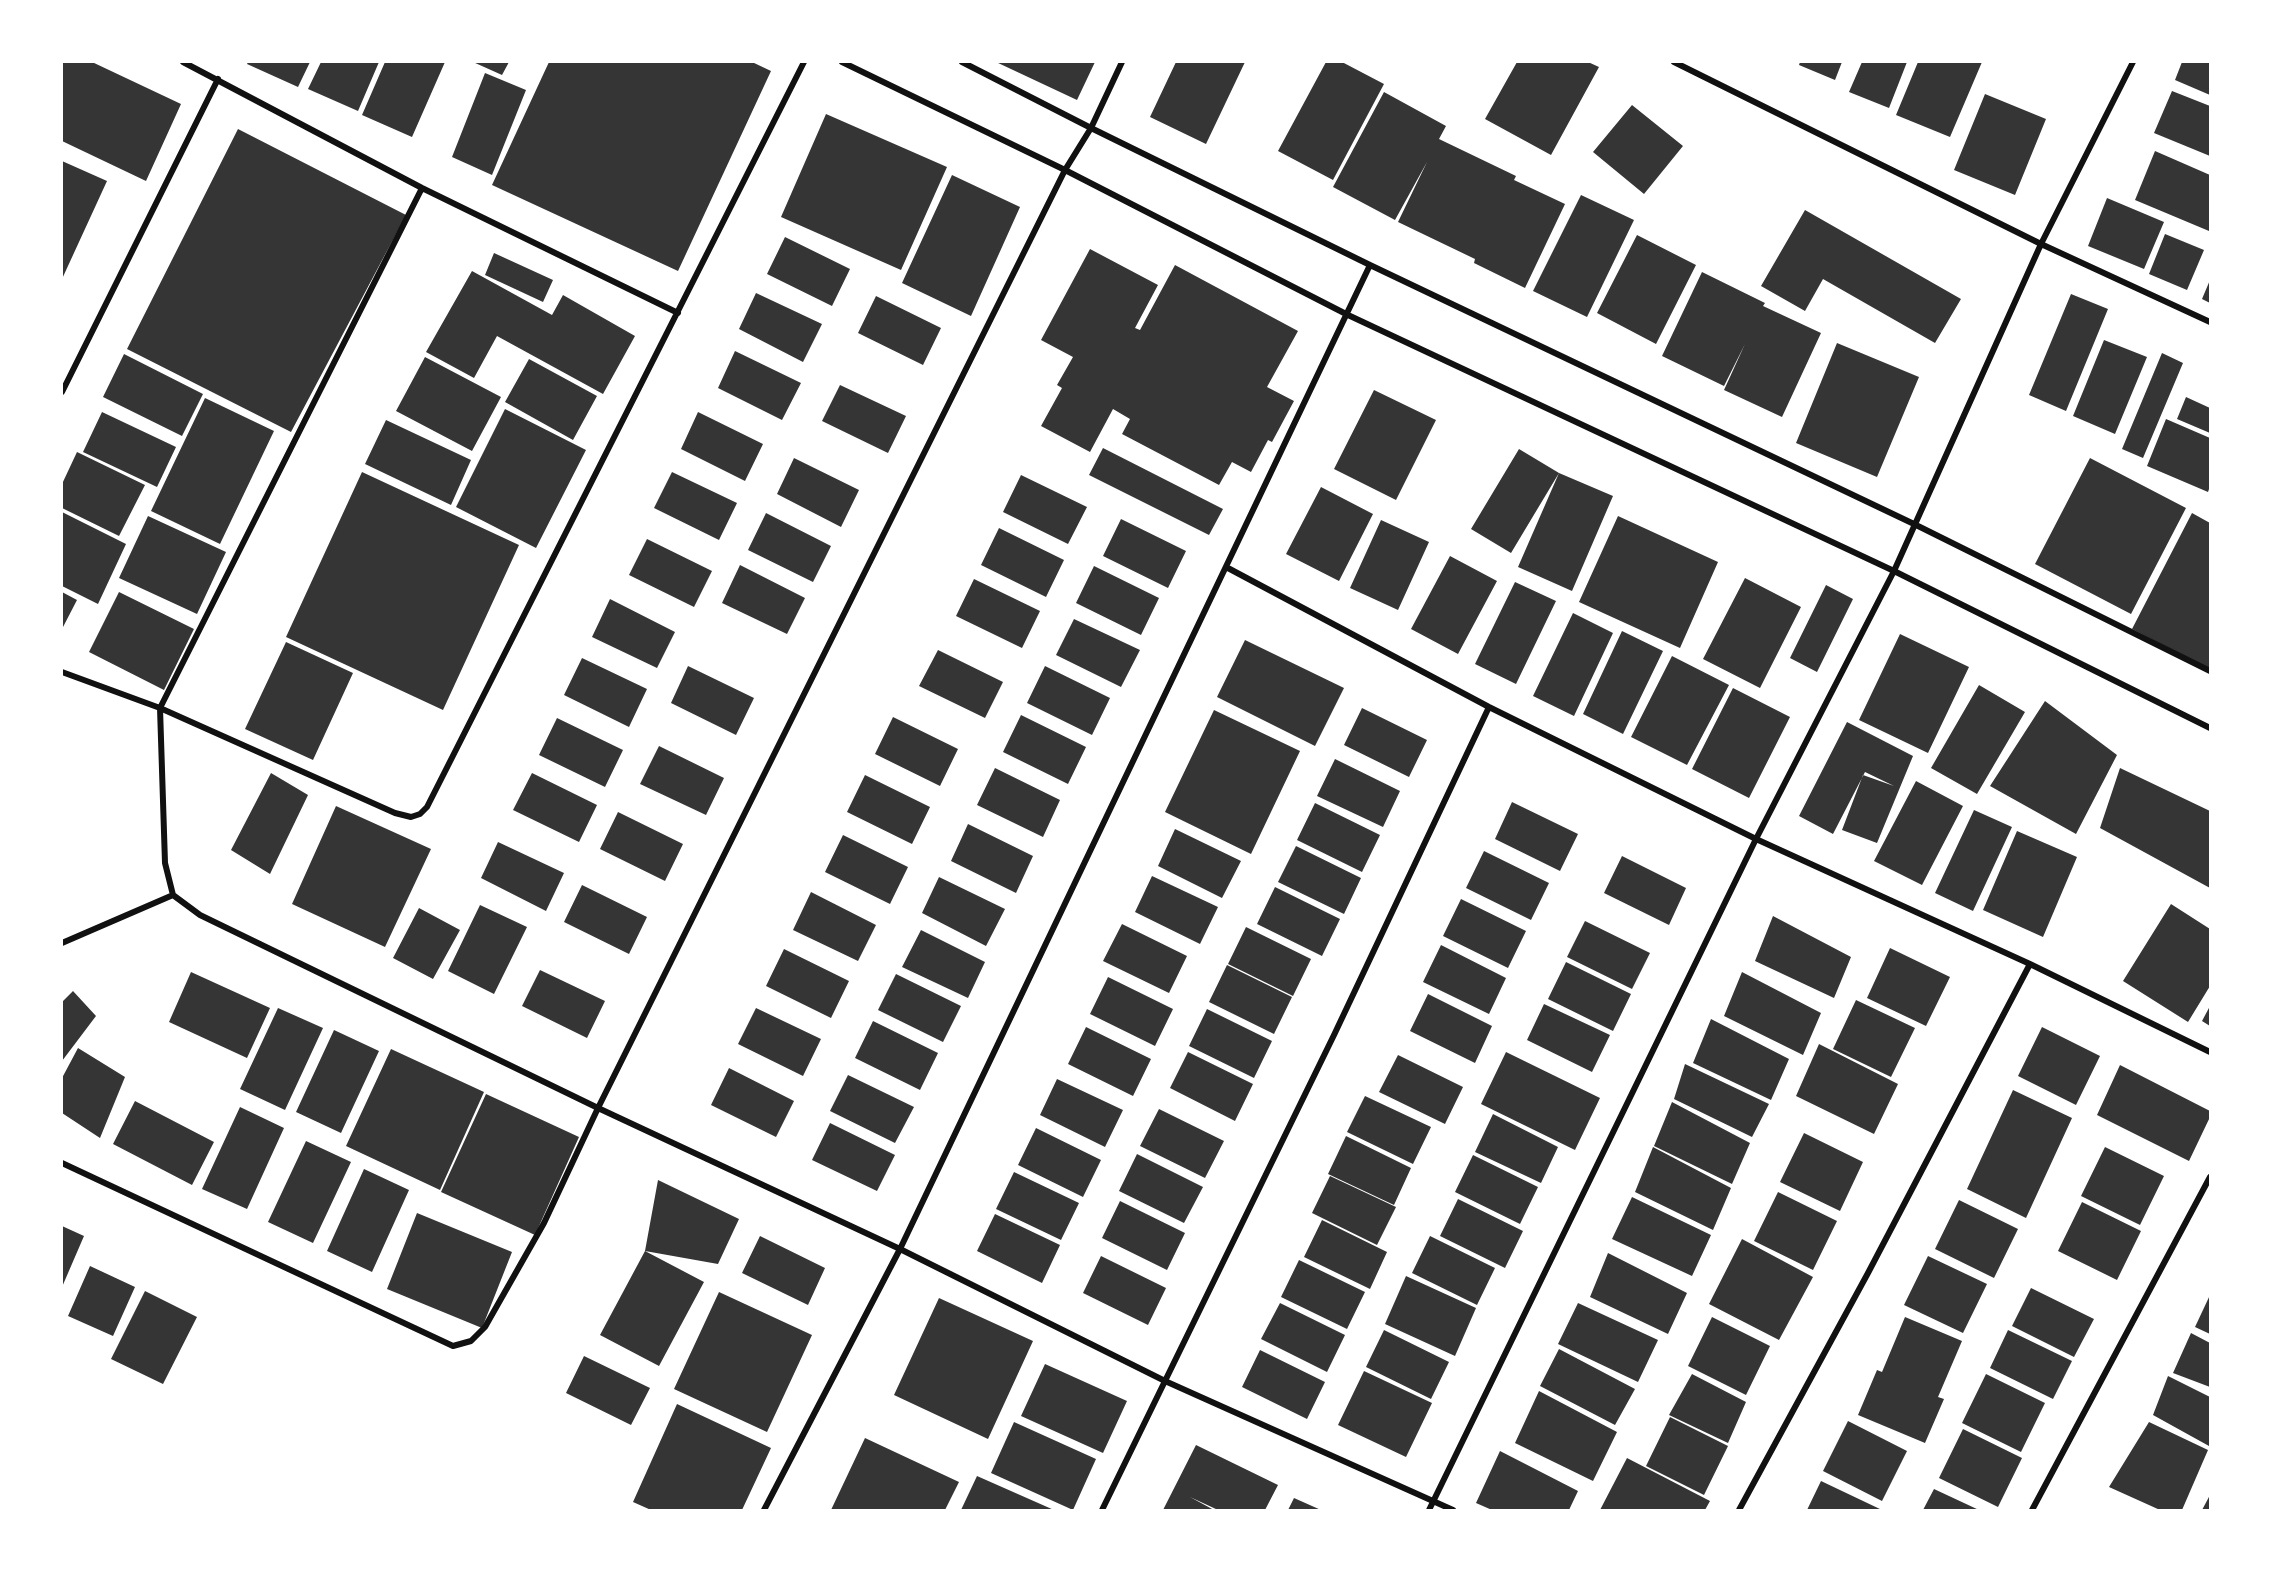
<!DOCTYPE html>
<style>
body{margin:0}
#map{position:relative;width:2272px;height:1572px;overflow:hidden;background:#fff;font-family:"DejaVu Sans",sans-serif}
canvas{display:block}
.frame{position:absolute;inset:0;border:63px solid #fff;pointer-events:none}
</style>
<div id="map">
<canvas width="2272" height="1572"></canvas>
<div class="frame"></div>
</div>
<script>
const g = document.querySelector('canvas').getContext('2d');
g.lineJoin = 'round';
function fillPath(path, color) { g.fillStyle = color; g.fill(path, 'evenodd'); }
const toPath = rows => new Path2D(rows.map(r => 'M' + r).join(''));
function strokePath(path, color, width, dash) { g.strokeStyle = color; g.lineWidth = width; g.lineCap = dash ? 'butt' : 'round'; g.setLineDash(dash || []); g.stroke(path); }
const building = toPath([
 [62,62,92,62,181,104,146,181,62,141],
 [248,62,310,62,298,87,247,64],
 [321,62,379,62,358,111,308,89],
 [385,62,445,62,412,137,362,115],
 [473,62,509,62,502,75],
 [549,62,752,62,771,71,678,271,492,185],
 [996,62,1095,62,1077,100],
 [1176,62,1245,62,1206,144,1150,117],
 [1326,62,1342,62,1384,84,1333,180,1278,151],
 [1517,62,1588,62,1599,67,1551,155,1485,119],
 [1800,62,1842,62,1835,80,1799,65],
 [1862,62,1907,62,1889,108,1849,92],
 [1918,62,1982,62,1950,137,1896,115],
 [2182,62,2210,62,2210,95,2175,80],
 [485,73,526,90,492,175,452,157],
 [2172,91,2210,106,2210,156,2154,133],
 [1384,92,1446,126,1439,139,1516,176,1514,180,1565,204,1525,288,1474,263,1475,259,1398,222,1427,162,1395,220,1333,187],
 [1985,94,2046,119,2015,195,1954,170],
 [1632,105,1683,146,1644,194,1593,152],
 [826,114,947,167,901,270,781,217],
 [238,129,406,215,291,432,127,349],
 [2155,151,2210,175,2210,226,2209,231,2135,200],
 [62,161,107,181,62,279],
 [952,175,1020,207,971,316,902,283],
 [1581,195,1634,220,1587,317,1533,291],
 [2107,198,2164,222,2144,269,2088,246],
 [1805,210,1961,299,1935,343,1823,279,1805,311,1761,286],
 [2165,234,2204,250,2187,290,2149,274],
 [1637,235,1696,265,1656,344,1597,313],
 [785,237,850,269,832,306,767,274],
 [1090,249,1158,285,1135,328,1140,330,1175,265,1298,331,1267,387,1294,401,1272,442,1268,440,1251,472,1232,462,1219,485,1122,434,1130,419,1113,409,1090,452,1041,426,1062,388,1057,385,1073,357,1041,340],
 [494,253,553,280,543,302,485,275],
 [472,271,552,315,563,295,635,336,603,394,497,336,474,378,426,352],
 [1702,272,1765,303,1763,306,1821,333,1782,417,1724,390,1745,344,1724,386,1662,356],
 [2210,280,2210,303,2202,299],
 [756,293,822,324,803,362,739,329],
 [2071,294,2108,309,2066,411,2029,395],
 [876,296,941,328,923,365,858,333],
 [2104,340,2147,357,2115,434,2073,416],
 [1837,343,1919,377,1877,477,1796,443],
 [735,351,801,383,782,420,718,388],
 [2162,353,2183,363,2143,458,2122,449],
 [124,354,203,394,182,436,103,397],
 [425,357,501,397,472,451,396,411],
 [529,359,597,396,573,440,505,402],
 [840,385,906,416,888,453,822,421],
 [1374,390,1436,420,1396,500,1334,469],
 [2186,397,2210,408,2210,433,2177,419],
 [205,398,274,431,220,544,151,511],
 [505,409,586,450,536,548,456,507],
 [102,412,176,447,157,487,83,452],
 [698,412,763,444,745,481,681,449],
 [2166,419,2210,438,2210,486,2208,492,2147,466],
 [386,420,471,460,451,505,365,464],
 [1103,448,1223,509,1209,535,1089,475],
 [1519,449,1559,473,1511,553,1471,529],
 [77,452,145,485,119,536,62,508,62,484],
 [794,458,859,490,841,527,777,494],
 [2090,458,2186,508,2131,614,2035,564],
 [362,472,519,545,443,710,286,637],
 [672,472,737,503,719,540,654,508],
 [1559,473,1613,496,1572,591,1518,567],
 [1021,475,1087,507,1068,544,1003,512],
 [1321,487,1373,514,1339,581,1286,554],
 [62,512,126,544,98,604,62,586],
 [766,513,831,546,813,582,748,550],
 [2192,513,2210,523,2210,669,2132,629],
 [148,516,226,552,197,614,119,578],
 [1618,516,1718,562,1680,648,1579,602],
 [1121,519,1186,551,1168,588,1103,556],
 [1381,520,1429,542,1398,610,1350,588],
 [999,528,1064,560,1046,597,981,565],
 [647,539,712,571,694,607,629,575],
 [1450,556,1497,581,1458,654,1411,629],
 [740,565,805,598,787,634,722,603],
 [1094,566,1159,598,1141,635,1076,603],
 [1745,578,1801,607,1760,688,1703,659],
 [974,579,1040,611,1022,648,956,616],
 [1515,582,1556,601,1516,684,1475,664],
 [1826,585,1853,599,1817,672,1790,658],
 [62,592,77,600,62,629],
 [119,592,194,629,164,690,89,652],
 [610,599,675,632,657,668,592,637],
 [1573,613,1613,633,1574,716,1533,696],
 [1074,619,1140,650,1121,687,1056,655],
 [1622,631,1663,651,1623,734,1583,714],
 [1900,634,1969,667,1928,753,1859,720],
 [1245,640,1344,688,1315,746,1217,697],
 [286,642,353,673,313,760,245,729],
 [938,650,1003,682,985,718,919,686],
 [1672,656,1729,685,1687,765,1631,737],
 [582,658,647,689,629,727,564,695],
 [688,666,754,698,736,735,671,703],
 [1045,666,1110,698,1092,735,1027,703],
 [1979,685,2025,712,1977,794,1931,768],
 [1733,688,1790,717,1749,798,1692,769],
 [2045,701,2117,755,2076,834,1990,786],
 [1362,708,1427,740,1409,777,1344,745],
 [1214,710,1300,751,1251,854,1165,812],
 [1021,715,1086,747,1068,784,1003,752],
 [893,717,958,749,940,786,875,754],
 [557,718,623,750,605,787,539,755],
 [1847,722,1913,756,1877,843,1842,830,1863,775,1894,786,1865,772,1833,834,1799,816],
 [659,746,724,778,706,815,640,784],
 [1335,759,1400,791,1383,827,1317,796],
 [995,768,1060,800,1043,837,977,805],
 [2120,768,2210,811,2210,888,2100,828],
 [271,773,308,795,270,874,231,850],
 [532,773,597,805,579,842,513,810],
 [865,775,930,807,912,844,847,812],
 [1916,781,1963,806,1922,885,1874,861],
 [1512,802,1578,834,1560,871,1495,839],
 [1315,803,1380,835,1362,872,1297,840],
 [336,806,431,849,385,947,292,904],
 [1974,810,2012,827,1973,911,1935,893],
 [618,812,683,844,665,881,600,849],
 [968,824,1033,856,1016,893,951,861],
 [1175,829,1241,861,1222,898,1158,866],
 [2017,831,2077,857,2043,937,1983,910],
 [843,835,908,867,890,904,825,872],
 [498,842,564,873,546,911,481,878],
 [1296,846,1361,878,1344,914,1278,882],
 [1484,851,1549,883,1531,920,1466,888],
 [1622,856,1686,888,1669,925,1604,893],
 [1152,876,1218,907,1200,944,1135,912],
 [939,877,1005,909,986,946,922,913],
 [582,885,647,917,629,954,564,922],
 [1275,887,1340,919,1322,956,1257,924],
 [811,892,876,925,858,961,793,930],
 [1461,899,1526,931,1508,968,1443,936],
 [2171,904,2210,929,2210,986,2188,1022,2123,981],
 [480,905,527,927,494,994,448,971],
 [419,908,460,930,433,979,393,958],
 [1773,916,1851,957,1834,998,1755,961],
 [1585,921,1650,953,1632,989,1567,957],
 [1122,924,1187,956,1169,993,1103,961],
 [1246,927,1311,959,1293,996,1228,964],
 [921,930,985,962,968,998,902,967],
 [1441,945,1506,978,1489,1014,1423,982],
 [1890,948,1950,977,1926,1026,1867,998],
 [784,949,849,981,831,1018,766,986],
 [1566,962,1631,994,1613,1031,1548,999],
 [1227,965,1292,997,1274,1034,1209,1002],
 [540,970,605,1001,587,1038,522,1006],
 [191,972,270,1008,247,1058,169,1022],
 [1742,972,1821,1013,1803,1055,1724,1016],
 [896,974,961,1006,943,1042,878,1010],
 [1108,977,1173,1009,1155,1046,1090,1014],
 [73,991,96,1016,62,1061,62,1002],
 [1428,994,1492,1026,1475,1063,1410,1031],
 [1856,1000,1915,1028,1891,1077,1833,1049],
 [1544,1004,1610,1035,1592,1072,1527,1040],
 [2210,1006,2210,1026,2202,1021],
 [278,1008,323,1028,285,1110,240,1089],
 [756,1008,821,1039,803,1076,738,1044],
 [1207,1009,1272,1041,1254,1078,1189,1046],
 [1711,1019,1789,1059,1771,1100,1693,1063],
 [873,1021,938,1053,920,1090,855,1058],
 [1086,1027,1151,1059,1133,1096,1068,1064],
 [2042,1027,2100,1056,2076,1105,2018,1076],
 [334,1030,379,1051,341,1133,296,1112],
 [1819,1044,1898,1084,1874,1134,1796,1096],
 [78,1048,125,1077,100,1138,62,1113,62,1078],
 [391,1049,484,1092,440,1190,346,1146],
 [1188,1052,1253,1084,1235,1121,1170,1088],
 [1506,1052,1600,1098,1575,1150,1481,1104],
 [1398,1055,1463,1087,1445,1124,1379,1092],
 [1685,1064,1769,1104,1752,1137,1674,1099],
 [2120,1065,2210,1111,2210,1117,2189,1161,2097,1115],
 [729,1068,794,1101,776,1137,711,1105],
 [848,1075,914,1107,895,1143,830,1111],
 [1057,1079,1123,1110,1105,1147,1040,1115],
 [2013,1090,2072,1118,2026,1218,1967,1189],
 [486,1094,579,1137,535,1235,441,1192],
 [1365,1096,1431,1127,1413,1164,1347,1132],
 [135,1101,214,1142,192,1185,113,1144],
 [1672,1102,1750,1143,1732,1184,1654,1146],
 [240,1107,284,1128,247,1209,202,1189],
 [1159,1109,1224,1141,1205,1178,1140,1146],
 [1493,1114,1558,1147,1541,1183,1475,1152],
 [830,1123,895,1155,877,1191,812,1160],
 [1036,1128,1101,1160,1083,1197,1018,1165],
 [1804,1133,1863,1162,1840,1211,1780,1182],
 [1346,1136,1411,1168,1394,1205,1328,1174],
 [306,1141,351,1162,313,1243,268,1222],
 [1653,1147,1731,1188,1713,1230,1635,1192],
 [2105,1147,2164,1176,2140,1225,2081,1196],
 [1137,1154,1203,1187,1184,1223,1119,1191],
 [1473,1155,1538,1187,1520,1224,1455,1192],
 [364,1169,409,1190,372,1272,327,1251],
 [1014,1172,1079,1203,1061,1240,996,1209],
 [1330,1176,1396,1207,1377,1245,1312,1213],
 [658,1180,739,1219,718,1264,645,1251],
 [1778,1192,1837,1221,1813,1270,1754,1241],
 [1632,1197,1711,1235,1692,1276,1612,1239],
 [1458,1199,1523,1231,1505,1268,1440,1236],
 [1959,1200,2018,1229,1994,1278,1935,1249],
 [1120,1201,1185,1233,1167,1270,1102,1238],
 [2082,1202,2141,1231,2117,1280,2058,1251],
 [417,1213,512,1252,482,1328,387,1289],
 [995,1214,1060,1245,1042,1283,977,1251],
 [1322,1220,1387,1252,1370,1289,1304,1257],
 [62,1226,84,1236,62,1287],
 [760,1236,825,1268,808,1305,742,1273],
 [1430,1236,1495,1268,1477,1305,1412,1273],
 [1742,1239,1813,1277,1779,1340,1709,1304],
 [645,1251,704,1282,659,1366,600,1335],
 [1608,1253,1687,1293,1668,1334,1590,1297],
 [1101,1256,1166,1288,1148,1325,1083,1293],
 [1928,1256,1987,1284,1963,1333,1904,1305],
 [1299,1260,1365,1292,1347,1329,1281,1297],
 [90,1266,135,1287,113,1336,68,1316],
 [1406,1276,1476,1308,1455,1356,1385,1324],
 [2031,1288,2094,1319,2074,1357,2012,1326],
 [145,1291,197,1317,163,1384,111,1359],
 [719,1292,812,1335,767,1432,674,1389],
 [2210,1295,2210,1334,2195,1327],
 [939,1298,1033,1341,988,1439,894,1395],
 [1280,1303,1345,1335,1327,1372,1261,1339],
 [1578,1303,1658,1340,1638,1382,1558,1344],
 [1712,1317,1770,1346,1746,1395,1688,1366],
 [1905,1317,1962,1341,1938,1397,1944,1399,1925,1443,1858,1415,1877,1370,1882,1372],
 [1384,1330,1449,1362,1431,1399,1366,1367],
 [2008,1330,2072,1361,2053,1399,1990,1368],
 [2191,1333,2210,1343,2210,1387,2173,1373],
 [1559,1349,1635,1389,1615,1425,1540,1386],
 [1260,1350,1325,1382,1307,1419,1242,1387],
 [584,1356,650,1388,631,1425,566,1393],
 [1045,1364,1127,1401,1103,1453,1021,1416],
 [1364,1371,1432,1403,1406,1457,1338,1425],
 [1692,1374,1746,1402,1728,1443,1669,1415],
 [1986,1374,2045,1403,2021,1452,1962,1423],
 [2168,1376,2210,1397,2209,1446,2153,1415],
 [1539,1391,1617,1432,1593,1481,1515,1443],
 [677,1404,771,1448,742,1510,651,1510,633,1502],
 [1670,1417,1728,1446,1704,1495,1646,1466],
 [1848,1421,1907,1451,1882,1501,1823,1471],
 [1014,1422,1096,1459,1073,1510,991,1473],
 [2149,1422,2208,1450,2182,1510,2160,1510,2109,1487],
 [1963,1429,2022,1458,1998,1507,1939,1478],
 [865,1438,959,1482,945,1510,831,1510],
 [1196,1445,1278,1485,1265,1510,1218,1510,1190,1497,1214,1510,1163,1510],
 [1500,1451,1578,1491,1569,1510,1492,1510,1476,1503],
 [1627,1458,1710,1501,1705,1510,1600,1510],
 [977,1476,1054,1510,961,1510],
 [1821,1481,1882,1510,1807,1510],
 [1934,1489,1979,1510,1923,1510],
 [2210,1495,2210,1510,2202,1510],
 [1294,1498,1321,1510,1288,1510]
]);
const minor = toPath([
 [183,62,422,188,678,313],
 [804,62,427,807,420,814,411,817,395,813,160,708,165,863,173,895,200,915,598,1108,900,1249,1165,1381,1453,1510],
 [842,62,1065,170,1348,315,1894,571,2210,728],
 [962,62,1091,128,1370,265,1914,524,2210,671],
 [1674,62,2041,244,2210,322],
 [62,392,218,79],
 [1226,567,1489,707,1756,839,2030,964,2210,1052],
 [62,672,160,708,422,188],
 [62,943,173,895],
 [62,1163,453,1346,471,1341,485,1327,544,1223,598,1108,1065,170,1091,128,1122,62],
 [764,1510,900,1249,1370,265],
 [1102,1510,1334,1035,1489,707],
 [1429,1510,1756,839,1894,571,2041,244,2133,62],
 [1739,1510,1868,1273,2030,964],
 [2032,1510,2210,1177]
]);
fillPath(building, '#353535');
strokePath(minor, '#111', 6);
</script>
